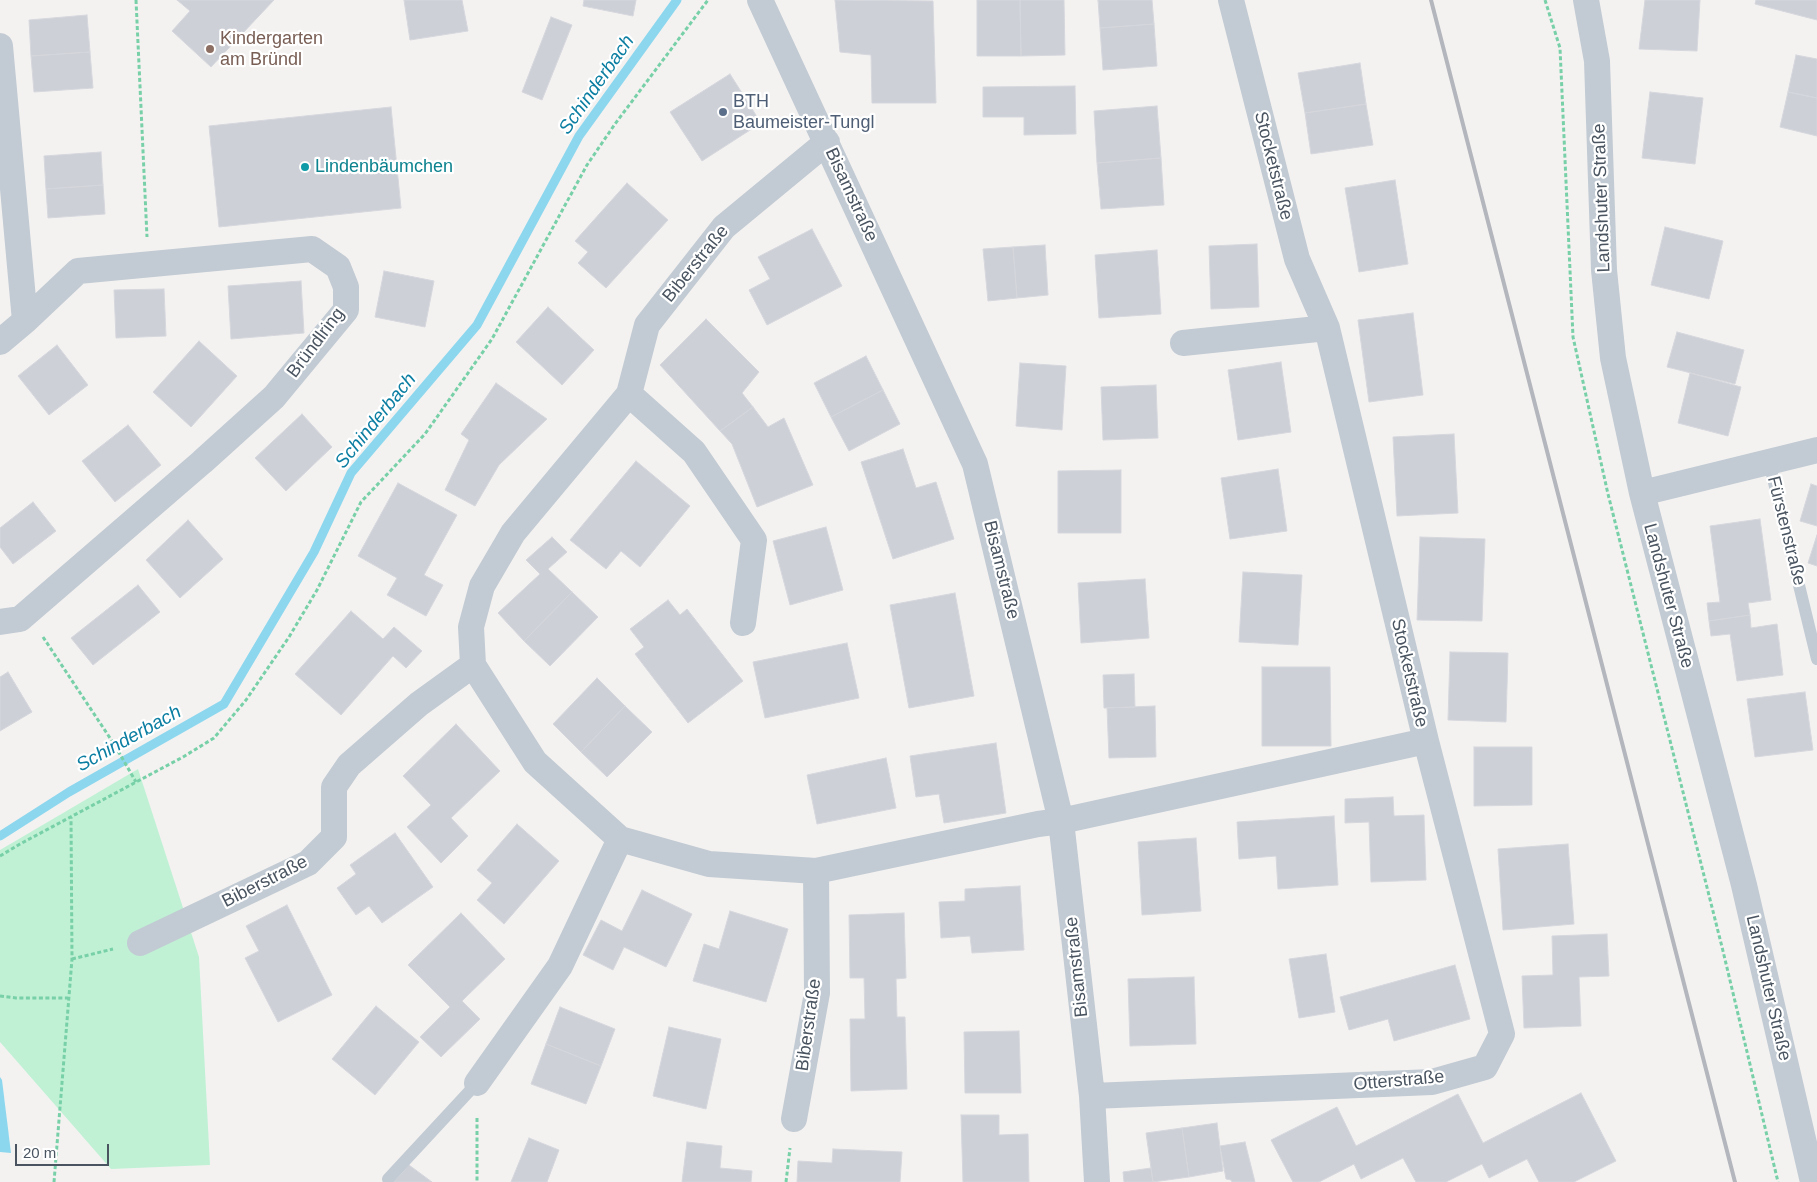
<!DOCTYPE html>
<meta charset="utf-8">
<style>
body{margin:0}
#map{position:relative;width:1817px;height:1182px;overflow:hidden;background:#f4f2f1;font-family:Arial,sans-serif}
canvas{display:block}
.scale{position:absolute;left:15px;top:1144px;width:94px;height:22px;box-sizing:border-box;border:2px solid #495460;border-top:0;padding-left:6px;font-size:15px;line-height:18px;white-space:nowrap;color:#495460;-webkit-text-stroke:4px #fff;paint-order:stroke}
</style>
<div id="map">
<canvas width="1817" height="1182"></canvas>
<div class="scale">20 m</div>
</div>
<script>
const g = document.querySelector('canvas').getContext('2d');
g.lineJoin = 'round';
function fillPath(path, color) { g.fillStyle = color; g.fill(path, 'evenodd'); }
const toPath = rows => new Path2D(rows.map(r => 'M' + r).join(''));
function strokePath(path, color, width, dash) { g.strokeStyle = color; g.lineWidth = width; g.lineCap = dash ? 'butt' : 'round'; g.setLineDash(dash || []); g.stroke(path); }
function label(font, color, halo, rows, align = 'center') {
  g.font = font + ' Arial,sans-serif'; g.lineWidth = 4.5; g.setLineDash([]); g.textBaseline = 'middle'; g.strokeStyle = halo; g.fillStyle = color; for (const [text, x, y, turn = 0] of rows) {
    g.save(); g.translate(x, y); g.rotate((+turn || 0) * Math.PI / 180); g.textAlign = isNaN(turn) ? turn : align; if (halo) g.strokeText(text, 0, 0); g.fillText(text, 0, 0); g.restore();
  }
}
const green = toPath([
 [138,769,199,957,210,1165,111,1169,0,1042,0,850]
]);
const water = toPath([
 [0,1077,2,1080,11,1153,0,1152]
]);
const stream = toPath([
 [0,836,69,792,224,704,314,552,351,473,477,325,579,136,677,0]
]);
const building = toPath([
 [177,0,274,0,211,67,172,31,190,11,177,0],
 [404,0,462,0,468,31,410,40,404,0],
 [584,0,636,0,633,16,583,6,584,0],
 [835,0,933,1,936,103,872,103,871,55,840,52,835,0],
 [977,0,1020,0,1021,56,977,56,977,0],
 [1020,0,1064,0,1065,55,1021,56,1020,0],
 [1098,0,1152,0,1154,24,1100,28,1098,0],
 [1645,0,1700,0,1697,51,1639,49,1645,0],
 [1756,0,1817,0,1817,20,1755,4,1756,0],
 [87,15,90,52,31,56,29,20,87,15],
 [551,17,572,25,542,100,522,92,551,17],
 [1154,24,1157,66,1103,70,1100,28,1154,24],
 [90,52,93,88,34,92,31,56,90,52],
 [1796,55,1817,59,1817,98,1788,92,1796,55],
 [1360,63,1366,104,1305,113,1298,73,1360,63],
 [730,74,761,123,702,161,670,112,730,74],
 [1075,86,1076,134,1024,135,1024,117,983,117,983,87,1075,86],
 [1650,92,1703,98,1695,164,1642,158,1650,92],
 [1788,92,1817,98,1817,136,1780,127,1788,92],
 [1366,104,1373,145,1311,154,1305,113,1366,104],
 [1157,106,1161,158,1097,163,1094,111,1157,106],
 [391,107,401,208,219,227,209,126,391,107],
 [101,152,103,185,46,189,44,156,101,152],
 [1161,158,1164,205,1101,209,1097,163,1161,158],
 [1395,180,1408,264,1359,272,1345,188,1395,180],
 [627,183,668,220,606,288,578,263,588,252,575,241,627,183],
 [103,185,105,214,48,218,46,189,103,185],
 [1665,227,1723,241,1709,299,1651,285,1665,227],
 [812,229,842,286,767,325,749,290,770,279,758,257,812,229],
 [1257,244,1259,307,1211,309,1209,246,1257,244],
 [1045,245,1048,295,1017,298,1013,247,1045,245],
 [1013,247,1017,298,988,301,983,249,1013,247],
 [1157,250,1161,314,1099,318,1095,255,1157,250],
 [384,271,434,281,425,327,375,317,384,271],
 [301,281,304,333,231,339,228,286,301,281],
 [164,289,166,336,116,338,114,290,164,289],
 [548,307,594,350,562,385,516,342,548,307],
 [1413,313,1423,395,1369,402,1358,320,1413,313],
 [706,319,759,372,742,393,753,407,720,431,660,365,706,319],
 [1677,332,1744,350,1735,384,1667,367,1677,332],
 [199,341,237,376,191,427,153,392,199,341],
 [57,345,88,385,49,415,18,376,57,345],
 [866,356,883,390,831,417,814,383,866,356],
 [1281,362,1291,432,1238,440,1228,370,1281,362],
 [1020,363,1066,366,1062,430,1016,426,1020,363],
 [1690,373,1741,387,1728,436,1678,423,1690,373],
 [496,383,547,419,499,465,475,506,445,490,469,440,461,434,496,383],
 [1156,385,1158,438,1103,440,1101,387,1156,385],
 [883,390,900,424,849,451,831,417,883,390],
 [753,407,768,427,784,418,813,485,757,507,732,444,720,431,753,407],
 [302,414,332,447,286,491,255,458,302,414],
 [128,425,161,465,115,502,82,461,128,425],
 [1454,434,1458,513,1397,516,1393,437,1454,434],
 [903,449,916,488,936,482,954,539,893,559,861,462,903,449],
 [636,461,690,506,640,567,621,551,606,569,570,540,636,461],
 [1278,469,1287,531,1230,539,1221,478,1278,469],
 [1121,470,1121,533,1058,533,1058,471,1121,470],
 [398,483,457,515,424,575,443,585,426,616,387,595,397,578,358,556,398,483],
 [1811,484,1817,486,1817,526,1800,521,1811,484],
 [33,502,56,531,13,564,0,547,0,528,33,502],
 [1760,519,1771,600,1748,603,1750,615,1709,621,1707,603,1720,602,1710,526,1760,519],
 [188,520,223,559,180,598,146,560,188,520],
 [826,527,843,590,790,605,773,541,826,527],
 [1817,535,1817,566,1808,563,1817,535],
 [552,537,567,552,548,569,572,592,524,641,498,613,540,574,526,560,552,537],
 [1420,537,1485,539,1482,621,1417,620,1420,537],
 [1243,572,1302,575,1298,645,1239,642,1243,572],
 [1145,579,1149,638,1081,643,1078,583,1145,579],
 [138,585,160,612,93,665,71,638,138,585],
 [572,592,598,617,550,666,524,641,572,592],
 [955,593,974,696,909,708,890,605,955,593],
 [668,600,680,615,687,609,743,681,688,723,635,654,644,647,630,629,668,600],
 [351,611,383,639,394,627,422,651,406,668,393,656,341,715,295,674,351,611],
 [1750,615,1751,628,1777,624,1783,675,1737,681,1730,634,1711,636,1709,621,1750,615],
 [847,643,859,698,765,718,753,662,847,643],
 [1450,652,1508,653,1506,722,1448,720,1450,652],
 [1262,667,1330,667,1331,746,1262,746,1262,667],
 [8,672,32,712,0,731,0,677,8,672],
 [1134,674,1135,707,1104,708,1103,675,1134,674],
 [597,678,625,706,581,752,553,724,597,678],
 [1805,692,1813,750,1755,757,1747,699,1805,692],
 [625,706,652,732,607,777,581,752,625,706],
 [1155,706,1156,757,1109,758,1107,708,1155,706],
 [456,724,500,771,451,818,468,836,441,863,407,827,431,805,403,776,456,724],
 [996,743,1006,813,944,823,939,794,916,797,910,756,996,743],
 [1474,747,1532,747,1532,805,1474,806,1474,747],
 [886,758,896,808,817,824,807,775,886,758],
 [1393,797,1394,816,1424,815,1426,880,1371,882,1369,822,1345,823,1345,799,1393,797],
 [1334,816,1338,885,1278,889,1276,856,1239,859,1237,822,1334,816],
 [517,824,559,861,504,924,477,900,492,883,477,870,517,824],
 [395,833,433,887,382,923,369,906,356,915,337,888,356,874,350,865,395,833],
 [1196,838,1201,911,1142,915,1138,842,1196,838],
 [1568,844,1574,924,1503,930,1498,849,1568,844],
 [1020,886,1024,950,972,953,970,936,941,938,939,902,965,901,965,889,1020,886],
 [642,890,692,914,666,967,624,947,613,970,583,955,601,920,622,931,642,890],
 [287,905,332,995,278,1022,245,958,259,951,246,926,287,905],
 [730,911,788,929,766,1002,693,981,704,944,719,949,730,911],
 [461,913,505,959,462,1001,480,1019,441,1057,420,1037,450,1007,408,965,461,913],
 [904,913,906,978,896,979,897,1017,905,1017,907,1089,851,1091,850,1019,865,1019,864,978,850,978,849,915,904,913],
 [1607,934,1609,976,1579,977,1581,1026,1524,1028,1522,976,1553,975,1552,936,1607,934],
 [1326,954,1335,1012,1299,1018,1289,959,1326,954],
 [1455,965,1470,1019,1394,1041,1388,1019,1349,1030,1340,997,1455,965],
 [1194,977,1196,1044,1130,1046,1128,979,1194,977],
 [376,1006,419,1042,375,1095,332,1059,376,1006],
 [560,1007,615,1029,601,1066,546,1044,560,1007],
 [669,1027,721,1039,706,1109,653,1096,669,1027],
 [1019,1031,1021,1093,965,1093,964,1032,1019,1031],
 [546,1044,601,1066,586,1104,531,1084,546,1044],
 [1581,1093,1616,1161,1574,1182,1539,1182,1527,1159,1489,1178,1482,1164,1446,1182,1416,1182,1403,1158,1361,1179,1354,1164,1319,1182,1293,1182,1271,1140,1337,1107,1356,1146,1458,1094,1483,1143,1581,1093],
 [961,1115,999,1115,999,1135,1028,1134,1029,1182,963,1182,961,1115],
 [1217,1123,1223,1171,1189,1177,1182,1128,1217,1123],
 [1182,1128,1189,1177,1153,1182,1146,1133,1182,1128],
 [529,1138,559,1150,547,1182,511,1182,529,1138],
 [687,1142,722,1146,720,1168,752,1171,751,1182,682,1182,687,1142],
 [1245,1142,1255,1182,1232,1182,1231,1180,1226,1179,1220,1146,1245,1142],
 [833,1149,902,1152,900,1182,797,1182,798,1161,832,1163,833,1149],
 [409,1165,432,1182,393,1182,409,1165],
 [1151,1168,1153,1182,1124,1182,1123,1172,1151,1168]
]);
const path = toPath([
 [136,0,147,237],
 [1545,0,1560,48,1573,337,1608,494,1723,951,1778,1182],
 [43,637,114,744,136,782],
 [0,856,20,844,183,757,214,738,246,700,289,637,317,590,361,502,425,434,492,339,587,165,615,124,708,0],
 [72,959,113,949],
 [0,996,16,998,68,998],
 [477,1118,477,1182],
 [54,1182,72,959,71,817],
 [786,1182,790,1148]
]);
const lane = toPath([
 [1769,462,1817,659],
 [388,1179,477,1083]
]);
const street = toPath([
 [760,0,975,464,1061,821,1092,1096,1097,1182],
 [1586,0,1597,61,1604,270,1613,358,1642,493,1744,885,1813,1182],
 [0,46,25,321,0,342],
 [827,142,724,227,647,325,629,394,513,533,482,586,471,627,473,665,535,762,620,839,709,864,816,871,1038,824,1061,821,1426,741,1327,328,1297,259,1231,0],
 [1183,343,1327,328],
 [629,394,694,452,754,540,743,623],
 [1642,493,1817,450],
 [0,622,20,619,202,462,274,397,346,310,346,287,338,267,312,249,78,271,25,321],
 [140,943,308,863,334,837,334,787,349,765,419,704,473,665],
 [477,1083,560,966,620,839],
 [1092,1096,1432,1082,1485,1067,1502,1034,1426,741],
 [794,1119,817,993,816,871]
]);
const rail = toPath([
 [1431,0,1735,1182]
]);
const markers = [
 [210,49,5,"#8d6e63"],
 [723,112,5,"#5c6f8a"],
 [305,167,5,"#0f9aa8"]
];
const educationNames = [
 ["Kindergarten",220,39],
 ["am Bründl",220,60]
];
const serviceNames = [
 ["BTH",733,102],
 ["Baumeister-Tungl",733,123]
];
const streetNames = [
 ["Stocketstraße",1273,166,76],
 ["Bisamstraße",851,195,65],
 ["Landshuter Straße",1602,198,-92],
 ["Biberstraße",696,264,-51],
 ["Bründlring",316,343,-53],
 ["Fürstenstraße",1786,531,76],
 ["Bisamstraße",1001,570,76],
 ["Landshuter Straße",1668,596,75],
 ["Stocketstraße",1409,673,77],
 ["Biberstraße",265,882,-27],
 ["Bisamstraße",1077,967,-96],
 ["Landshuter Straße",1768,988,77],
 ["Biberstraße",809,1025,-82],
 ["Otterstraße",1399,1081,-5]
];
const cultureNames = [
 ["Lindenbäumchen",315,167]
];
const waterNames = [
 ["Schinderbach",597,85,-55],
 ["Schinderbach",376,421,-51],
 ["Schinderbach",129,739,-29]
];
fillPath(green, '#c0f1d5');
fillPath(water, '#8dd7ee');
strokePath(stream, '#8dd7ee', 9);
fillPath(building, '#cdd0d7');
strokePath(building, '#d5d7dd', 1);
strokePath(path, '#77d0a7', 3, [4, 2.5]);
strokePath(lane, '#c2cbd3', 12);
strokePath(street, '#c2cbd3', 26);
strokePath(rail, '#b3b6bc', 4);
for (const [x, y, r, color] of markers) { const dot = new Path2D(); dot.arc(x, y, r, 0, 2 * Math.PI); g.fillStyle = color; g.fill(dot); strokePath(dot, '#fff', 2); }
label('18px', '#785e54', '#fff', educationNames, 'left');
label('18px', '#4e5e75', '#fff', serviceNames, 'left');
label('18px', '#495460', '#fff', streetNames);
label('18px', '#0d838f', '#fff', cultureNames, 'left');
label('italic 19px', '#0b7ea2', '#fff', waterNames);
</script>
